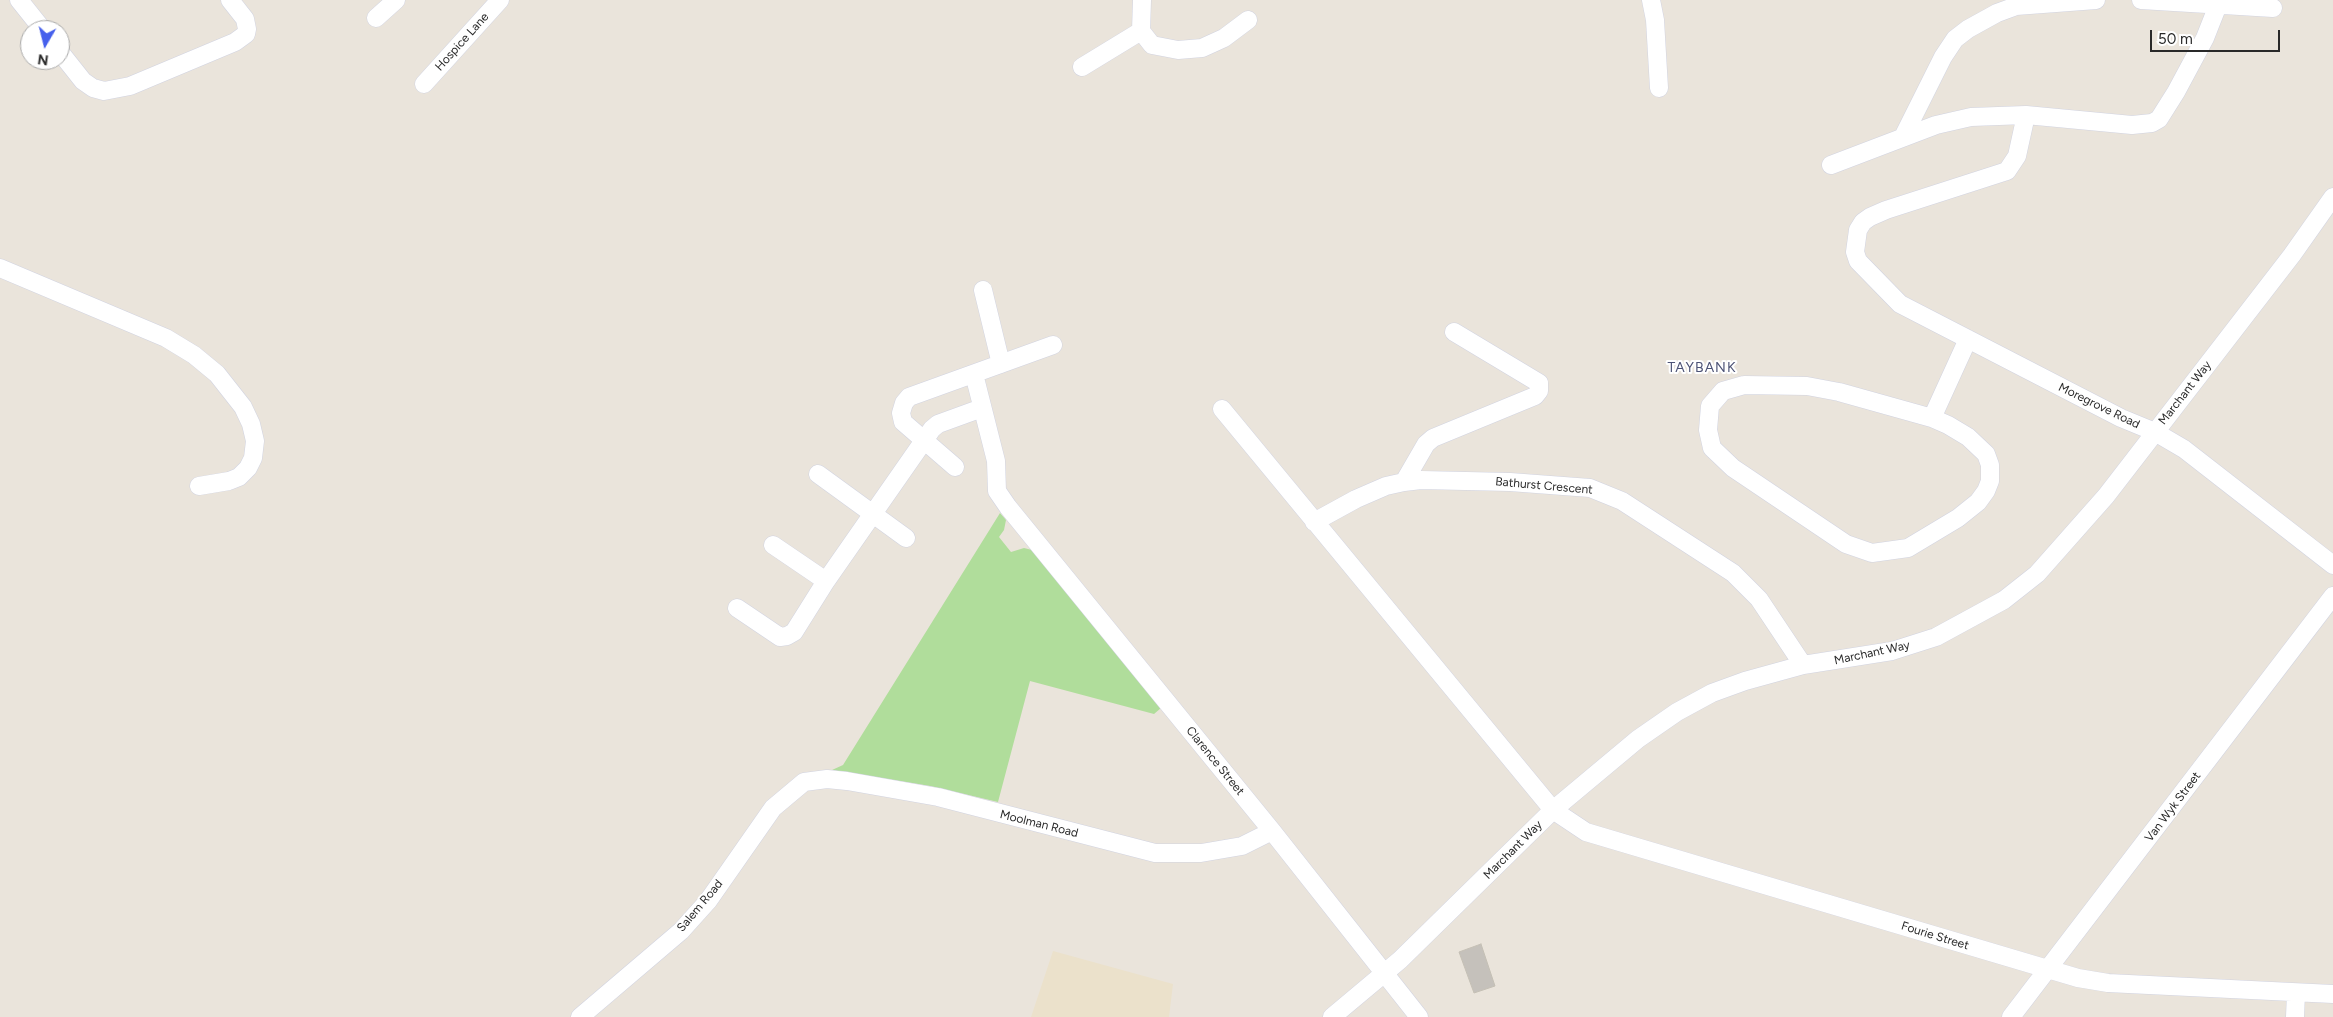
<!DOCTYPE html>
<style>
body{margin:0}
#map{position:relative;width:2333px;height:1017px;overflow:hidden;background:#eae4db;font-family:Figtree,sans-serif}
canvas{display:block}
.north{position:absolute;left:20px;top:20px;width:50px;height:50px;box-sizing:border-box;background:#fff;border:1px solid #a9a9a9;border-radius:50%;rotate:188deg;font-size:14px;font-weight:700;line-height:20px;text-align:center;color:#292929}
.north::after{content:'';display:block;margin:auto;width:18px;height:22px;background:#4660ec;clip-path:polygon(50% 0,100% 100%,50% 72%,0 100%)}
.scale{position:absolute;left:2150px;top:30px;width:130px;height:22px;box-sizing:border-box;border:2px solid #292929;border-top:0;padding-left:6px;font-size:15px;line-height:18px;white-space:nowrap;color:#292929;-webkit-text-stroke:4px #fff;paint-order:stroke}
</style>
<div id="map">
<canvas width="2333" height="1017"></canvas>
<div class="north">N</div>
<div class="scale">50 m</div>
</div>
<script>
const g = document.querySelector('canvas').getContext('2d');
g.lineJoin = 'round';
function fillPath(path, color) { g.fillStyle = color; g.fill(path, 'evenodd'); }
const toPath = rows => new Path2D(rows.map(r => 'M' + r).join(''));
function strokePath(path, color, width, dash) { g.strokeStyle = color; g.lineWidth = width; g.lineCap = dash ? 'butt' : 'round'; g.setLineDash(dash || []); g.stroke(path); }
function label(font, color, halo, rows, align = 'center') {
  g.font = font + ' Figtree,sans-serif'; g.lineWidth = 4; g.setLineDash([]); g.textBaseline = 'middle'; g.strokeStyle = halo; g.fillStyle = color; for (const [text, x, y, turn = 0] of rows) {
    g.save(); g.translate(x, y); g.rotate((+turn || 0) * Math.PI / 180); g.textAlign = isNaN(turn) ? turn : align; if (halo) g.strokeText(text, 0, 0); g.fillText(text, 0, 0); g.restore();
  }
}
const education = toPath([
 [1053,951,1173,984,1169,1017,1031,1017]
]);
const green = toPath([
 [1000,513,1006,520,1004,530,999,537,1011,552,1024,548,1036,551,1161,708,1154,714,1030,681,998,802,930,786,832,770,843,765]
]);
const building = toPath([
 [1481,944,1495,986,1474,993,1459,952,1481,944]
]);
const minor = toPath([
 [19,0,43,30],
 [1142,0,1141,31,1152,45,1178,50,1202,48,1224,38,1248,20],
 [1651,0,1655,20,1659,88],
 [2141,0,2273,8],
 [376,18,396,0],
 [60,52,83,81,93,88,104,91,130,86,235,42,246,34,247,29,245,19,230,0],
 [1082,67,1141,31],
 [424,84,500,0],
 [2026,115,2017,156,2007,171,1886,210,1870,217,1863,222,1858,230,1855,252,1858,261,1900,304,2121,418,2155,432,2184,449,2333,565],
 [1903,137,1943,57,1955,39,1968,29,1997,13,2016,6,2096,0],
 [1831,165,1936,125,1971,117,2026,115,2132,125,2152,123,2159,119,2176,92,2205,38,2218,5],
 [0,268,166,338,194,355,217,374,243,407,251,424,255,441,253,458,248,468,239,477,229,481,199,486],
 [983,290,1001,364],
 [974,374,996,461,997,491,1008,507,1272,831,1419,1017],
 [1744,385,1807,386,1839,392,1932,418,1948,425,1968,437,1986,454,1990,465,1990,481,1986,491,1978,502,1958,518,1908,548,1872,553,1846,544,1733,468,1712,448,1708,430,1710,406,1723,391,1744,385],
 [1222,409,1553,810,1586,832,2078,978,2108,983,2333,994],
 [1932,418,1968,339],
 [955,467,903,422,901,413,904,403,909,397,1053,345],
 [818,474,906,538],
 [1404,482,1426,444,1433,438,1535,396,1539,391,1539,383,1454,332],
 [1314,522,1356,499,1386,486,1404,482,1421,480,1510,482,1590,488,1622,501,1733,573,1759,599,1803,665],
 [773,545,826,581],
 [737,608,780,637,787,636,794,632,826,581,932,429,938,424,982,408],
 [580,1017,681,931,708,901,773,808,804,782,827,779,847,781,938,797,1155,853,1201,853,1242,846,1272,831],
 [1332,1017,1400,960,1553,810,1638,739,1677,712,1712,693,1745,681,1803,665,1892,651,1936,637,2004,600,2037,574,2106,496,2292,255,2333,197],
 [2011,1017,2333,596],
 [2295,1017,2296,993]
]);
const streetNames = [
 ["Hospice Lane",462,42,-48],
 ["Marchant Way",2185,393,-52],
 ["Moregrove Road",2099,406,26],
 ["Bathurst Crescent",1544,486,5],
 ["Marchant Way",1872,653,-12],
 ["Clarence Street",1215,761,51],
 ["Van Wyk Street",2173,807,-53],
 ["Moolman Road",1039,824,14],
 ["Marchant Way",1513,850,-45],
 ["Salem Road",700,906,-50],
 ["Fourie Street",1935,936,17]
];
const neighbourhoodNames = [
 ["TAYBANK",1702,368]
];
fillPath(education, '#ebe1cb');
fillPath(green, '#b0dd9b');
fillPath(building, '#c5c1bb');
strokePath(building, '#c5c0b5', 1);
strokePath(minor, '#d1d3e0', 19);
strokePath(minor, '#fff', 18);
label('12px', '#292929', '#fff', streetNames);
g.letterSpacing = '1px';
label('14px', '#4d5376', '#fff', neighbourhoodNames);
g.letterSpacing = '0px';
</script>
